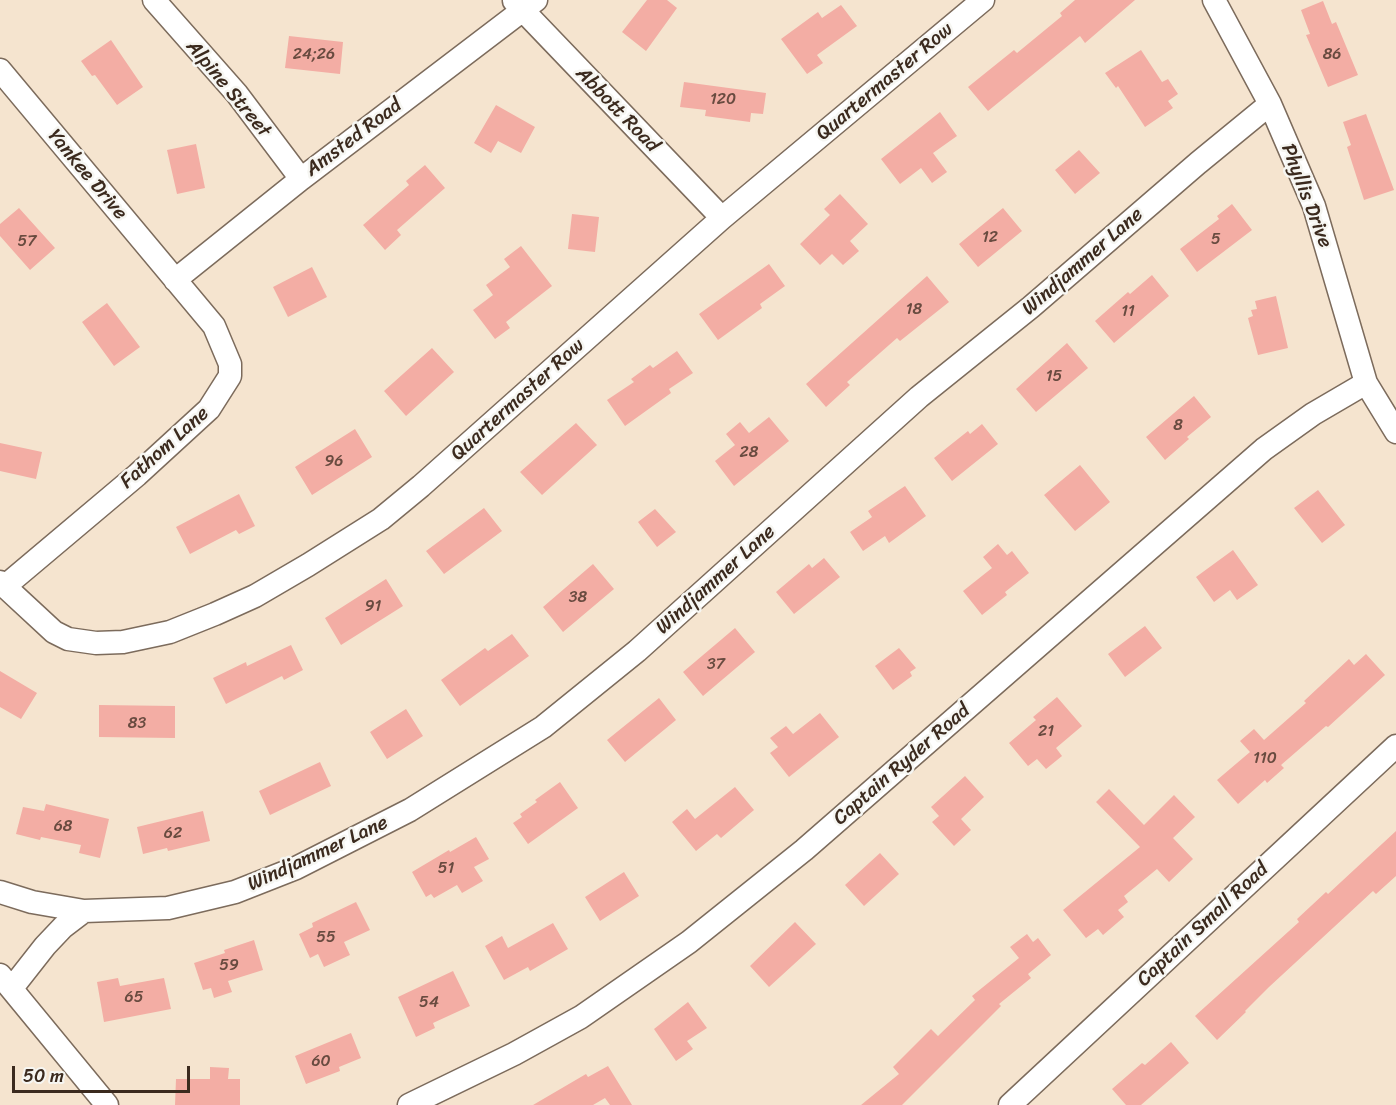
<!DOCTYPE html>
<style>
body{margin:0}
#map{position:relative;width:1396px;height:1105px;overflow:hidden;background:#f5e4cf;font-family:Sriracha,sans-serif}
canvas{display:block}
.scale{position:absolute;left:12px;top:1066px;width:178px;height:27px;box-sizing:border-box;border:3px solid #3b2a1e;border-top:0;padding-left:8px;font-size:18px;line-height:21px;white-space:nowrap;color:#3b2a1e;-webkit-text-stroke:4px #f6f6f2;paint-order:stroke}
</style>
<div id="map">
<canvas width="1396" height="1105"></canvas>
<div class="scale">50 m</div>
</div>
<script>
const g = document.querySelector('canvas').getContext('2d');
g.lineJoin = 'round';
function fillPath(path, color) { g.fillStyle = color; g.fill(path, 'evenodd'); }
const toPath = rows => new Path2D(rows.map(r => 'M' + r).join(''));
function strokePath(path, color, width, dash) { g.strokeStyle = color; g.lineWidth = width; g.lineCap = dash ? 'butt' : 'round'; g.setLineDash(dash || []); g.stroke(path); }
function label(font, color, halo, rows, align = 'center') {
  g.font = font + ' Sriracha,sans-serif'; g.lineWidth = 5; g.setLineDash([]); g.textBaseline = 'middle'; g.strokeStyle = halo; g.fillStyle = color; for (const [text, x, y, turn = 0] of rows) {
    g.save(); g.translate(x, y); g.rotate((+turn || 0) * Math.PI / 180); g.textAlign = isNaN(turn) ? turn : align; if (halo) g.strokeText(text, 0, 0); g.fillText(text, 0, 0); g.restore();
  }
}
const building = toPath([
 [647,0,667,0,677,8,646,51,622,32],
 [1075,0,1135,0,1085,43,1080,36,988,111,968,87,1014,50,1017,53,1062,16,1060,13],
 [1323,1,1332,24,1336,22,1358,75,1328,87,1306,35,1310,34,1301,10],
 [841,5,857,26,817,55,823,63,807,74,781,39,818,12,822,18],
 [289,36,343,42,340,74,285,68],
 [111,40,143,87,117,105,95,75,92,76,81,61],
 [1141,50,1162,82,1168,79,1178,94,1168,101,1173,108,1145,127,1118,86,1116,88,1105,73],
 [684,82,766,93,763,114,751,113,750,122,705,116,706,110,680,107],
 [496,105,535,127,521,153,498,141,491,153,474,143],
 [940,112,957,136,933,153,947,172,932,183,921,168,900,184,881,159],
 [1366,114,1394,190,1364,200,1347,147,1351,145,1343,122],
 [196,144,205,188,177,194,167,150],
 [1079,150,1100,173,1075,194,1055,170],
 [425,165,445,188,397,230,401,235,385,250,363,225,409,185,406,181],
 [840,194,868,224,850,241,859,251,843,265,832,254,820,265,800,244,830,215,824,209],
 [1232,204,1252,230,1197,272,1180,249,1219,219,1217,216],
 [19,208,55,248,30,270,0,236,0,224],
 [1003,208,1022,231,978,267,959,244],
 [572,214,599,217,595,252,568,249],
 [521,246,552,286,506,322,510,328,495,339,473,310,493,295,486,285,510,267,504,259],
 [769,264,785,286,760,304,762,308,718,340,699,314],
 [312,267,327,297,288,317,273,287],
 [1152,275,1169,296,1114,343,1095,321,1128,292,1130,294],
 [927,276,949,302,900,341,897,338,847,382,850,385,826,407,806,384],
 [1276,296,1288,348,1258,355,1248,318,1253,316,1251,310,1257,309,1255,301],
 [107,303,140,347,114,366,82,322],
 [1067,343,1088,368,1036,412,1016,389],
 [432,348,454,372,406,416,384,391],
 [677,351,693,373,669,389,671,393,625,426,607,400,634,382,631,379,650,365,653,368],
 [1194,396,1211,417,1187,437,1189,439,1165,460,1146,437],
 [769,417,789,441,734,486,715,461,735,445,726,434,740,422,749,433],
 [576,423,597,445,542,495,520,472],
 [982,424,998,444,952,481,934,458,968,431,970,434],
 [355,429,372,457,312,495,295,467],
 [0,443,42,452,36,479,0,471],
 [1080,465,1110,502,1075,531,1044,495],
 [905,486,926,516,889,543,885,536,863,551,850,532,872,517,868,511],
 [1318,490,1345,525,1322,543,1294,508],
 [239,494,255,526,239,534,236,530,190,554,176,527],
 [484,508,502,531,444,574,426,551],
 [655,509,676,532,657,547,638,522],
 [998,544,1007,555,1012,551,1029,573,1005,592,1007,595,982,615,963,591,992,568,983,557],
 [1233,550,1258,585,1237,600,1230,590,1214,602,1196,577],
 [824,558,840,577,794,614,776,592,809,564,812,568],
 [593,564,614,589,563,632,543,607],
 [386,579,403,606,341,645,325,618],
 [1145,626,1162,648,1125,677,1108,654],
 [735,628,755,652,703,696,683,672],
 [512,634,529,656,460,706,441,680,485,648,488,651],
 [291,645,303,670,284,680,282,676,226,704,213,678,246,662,247,666],
 [899,648,916,668,910,672,912,676,893,690,875,666],
 [1366,654,1385,675,1328,727,1326,726,1281,765,1284,768,1267,783,1265,780,1238,804,1217,780,1250,752,1240,741,1254,729,1264,740,1306,703,1304,701,1349,659,1354,665],
 [0,671,37,693,21,719,0,707],
 [1057,697,1082,726,1056,748,1062,756,1046,769,1037,759,1028,766,1009,743,1036,720,1033,717],
 [659,698,676,720,625,762,607,740],
 [99,705,175,706,175,738,99,737],
 [406,709,423,736,387,759,370,732],
 [820,713,839,737,789,777,770,753,778,747,770,738,786,726,793,734],
 [320,762,331,786,270,815,259,791],
 [965,776,984,797,961,819,971,830,954,846,932,822,939,816,931,807],
 [560,782,578,808,528,844,513,823,522,817,520,814,537,802,535,800],
 [735,787,754,810,721,838,717,834,696,851,672,822,687,809,695,819],
 [1109,789,1144,825,1174,795,1195,817,1173,838,1193,859,1169,882,1157,869,1124,896,1128,902,1118,910,1124,917,1103,935,1098,929,1086,938,1063,910,1140,847,1096,802],
 [46,804,109,819,100,858,79,853,81,845,41,837,40,840,16,834,23,807,44,811],
 [203,811,210,841,168,851,167,848,143,854,137,827],
 [1396,831,1396,876,1376,894,1373,891,1269,987,1245,1011,1246,1012,1217,1040,1195,1016,1299,922,1297,919,1326,892,1328,894],
 [476,837,489,859,474,867,483,881,462,893,457,885,434,898,431,894,426,897,412,872,449,850,450,852],
 [880,853,899,874,864,906,845,885],
 [624,872,639,896,600,921,585,897],
 [356,902,370,930,344,942,350,955,324,967,318,954,310,958,299,934,313,927,312,923],
 [795,922,816,944,769,987,750,966],
 [553,923,568,949,530,971,528,967,504,980,485,946,502,936,508,948],
 [1027,934,1033,942,1038,938,1051,955,1028,974,1031,978,999,1004,1001,1006,902,1105,861,1105,899,1074,893,1067,931,1029,938,1036,975,1000,972,996,1019,958,1010,947],
 [254,940,263,970,228,981,232,992,214,998,211,988,203,990,194,963,225,953,224,950],
 [453,971,470,1006,433,1023,435,1028,416,1037,398,997],
 [118,978,120,986,164,978,171,1009,104,1022,97,982],
 [688,1002,707,1028,687,1041,693,1049,676,1061,654,1029],
 [351,1033,361,1058,339,1067,340,1071,306,1084,295,1056],
 [1171,1042,1189,1063,1141,1105,1126,1105,1112,1089,1142,1063,1145,1065],
 [608,1066,632,1105,610,1105,605,1098,593,1105,533,1105,586,1074,588,1077],
 [210,1067,229,1068,228,1079,240,1079,240,1105,175,1105,176,1079,210,1079]
]);
const street = toPath([
 [154,0,237,94,301,179],
 [1214,0,1270,104,1314,206,1366,383,1396,432],
 [514,1,722,218],
 [0,70,214,326,230,364,230,376,209,409,137,475,4,587],
 [175,280,301,179,536,0],
 [0,582,54,632,68,639,96,643,123,642,170,632,215,614,255,596,308,565,381,519,421,486,722,218,983,0],
 [0,892,32,902,84,911],
 [0,975,107,1105],
 [12,988,45,946,63,927,84,911,168,908,235,892,296,868,410,810,543,727,637,651,919,397,1031,307,1198,163,1270,104],
 [409,1105,514,1054,581,1017,689,942,804,850,1264,449,1313,414,1366,383],
 [1010,1105,1396,746]
]);
const numberNames = [
 ["24;26",314,55],
 ["86",1332,55],
 ["120",723,100],
 ["12",990,238],
 ["5",1216,240],
 ["57",27,242],
 ["18",914,310],
 ["11",1128,312],
 ["15",1054,377],
 ["8",1178,426],
 ["28",749,453],
 ["96",334,462],
 ["38",578,598],
 ["91",373,607],
 ["37",716,665],
 ["83",137,724],
 ["21",1046,732],
 ["110",1265,759],
 ["68",63,827],
 ["62",173,834],
 ["51",446,869],
 ["55",326,938],
 ["59",229,966],
 ["65",134,998],
 ["54",429,1003],
 ["60",321,1062]
];
const streetNames = [
 ["Quartermaster Row",885,82,-40],
 ["Alpine Street",228,89,50],
 ["Abbott Road",617,110,46],
 ["Amsted Road",354,138,-37],
 ["Yankee Drive",87,175,50],
 ["Phyllis Drive",1306,196,69],
 ["Windjammer Lane",1083,262,-41],
 ["Quartermaster Row",518,400,-42],
 ["Fathom Lane",165,448,-42],
 ["Windjammer Lane",716,580,-42],
 ["Captain Ryder Road",902,765,-41],
 ["Windjammer Lane",318,854,-25],
 ["Captain Small Road",1203,925,-43]
];
fillPath(building, '#f3ada4');
strokePath(street, '#7c6b5c', 25);
strokePath(street, '#fff', 22);
label('16px', '#694b40', null, numberNames);
label('20px', '#3b2a1e', '#f6f6f2', streetNames);
</script>
